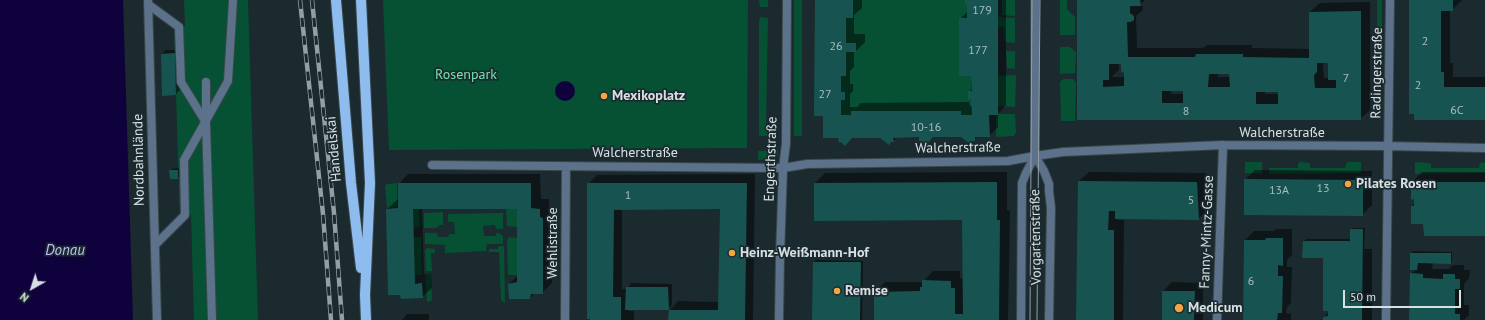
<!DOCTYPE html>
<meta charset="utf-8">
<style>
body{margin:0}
#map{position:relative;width:1485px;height:320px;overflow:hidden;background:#1b2a2f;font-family:"PT Sans",sans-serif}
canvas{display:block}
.north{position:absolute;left:12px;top:268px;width:40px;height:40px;-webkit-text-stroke:3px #1b2a2f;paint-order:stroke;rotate:219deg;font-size:11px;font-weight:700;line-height:16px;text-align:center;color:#d7e0e3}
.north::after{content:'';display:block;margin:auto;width:14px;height:18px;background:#d7e0e3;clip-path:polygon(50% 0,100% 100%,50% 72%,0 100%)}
.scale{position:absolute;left:1343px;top:290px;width:118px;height:18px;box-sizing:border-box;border:2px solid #d7e0e3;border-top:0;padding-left:5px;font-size:12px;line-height:14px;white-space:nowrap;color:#d7e0e3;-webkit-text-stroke:3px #1b2a2f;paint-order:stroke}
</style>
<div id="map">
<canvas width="1485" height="320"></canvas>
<div class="north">N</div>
<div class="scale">50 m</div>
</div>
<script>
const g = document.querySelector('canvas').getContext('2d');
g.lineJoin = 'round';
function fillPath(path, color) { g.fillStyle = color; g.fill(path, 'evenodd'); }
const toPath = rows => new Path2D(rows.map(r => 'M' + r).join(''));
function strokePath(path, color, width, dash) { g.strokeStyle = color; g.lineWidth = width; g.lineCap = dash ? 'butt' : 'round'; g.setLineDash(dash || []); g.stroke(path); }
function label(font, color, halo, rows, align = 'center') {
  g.font = font + ' "PT Sans",sans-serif'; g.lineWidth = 3.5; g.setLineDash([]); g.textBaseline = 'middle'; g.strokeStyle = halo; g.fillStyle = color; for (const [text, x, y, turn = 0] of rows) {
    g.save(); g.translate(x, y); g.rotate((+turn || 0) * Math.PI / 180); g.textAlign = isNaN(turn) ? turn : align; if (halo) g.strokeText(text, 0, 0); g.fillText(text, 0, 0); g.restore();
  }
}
const green = toPath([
 [184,0,248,0,258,320,194,320,191,215,180,215,178,160,174,27,185,26],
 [383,0,748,0,747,148,389,150],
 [759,0,768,0,768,7,760,7],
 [794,0,802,0,802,136,794,136],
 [853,0,965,0,965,5,967,5,967,18,959,18,959,75,971,76,972,115,961,115,961,111,851,111,851,115,841,115,841,100,845,100,845,92,841,92,841,76,846,76,846,52,856,52,856,43,846,43,846,18,853,17],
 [1002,0,1015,0,1015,16,1002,15],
 [1060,0,1067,0,1067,9,1075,17,1075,35,1060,35],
 [1377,0,1382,0,1382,28,1377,28],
 [760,17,768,18,766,125,776,126,777,135,776,137,761,136,759,135,759,21],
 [998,17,1015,18,1015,43,1005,42,1004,27,998,27],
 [1377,43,1382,43,1381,120,1376,115],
 [1060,47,1070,47,1076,52,1075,73,1060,74],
 [1006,51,1015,51,1015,69,1007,68],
 [1016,75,1015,107,998,106,998,76],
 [1063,79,1073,79,1076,83,1075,121,1061,121,1060,82],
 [998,114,1015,114,1016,132,1014,136,997,137,996,135,996,115],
 [778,150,778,156,776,158,758,160,758,151],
 [1245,162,1262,162,1262,174,1245,173],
 [1300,162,1310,163,1310,168,1345,168,1347,162,1361,162,1361,171,1359,173,1269,174,1269,168,1298,168,1298,164],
 [1415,162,1429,163,1431,164,1431,168,1479,168,1480,163,1485,162,1485,173,1415,174],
 [397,183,397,207,387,208,385,186,387,184],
 [413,209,419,209,420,227,413,228],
 [506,209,517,209,517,227,507,226],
 [443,212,443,225,440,225,436,228,424,228,424,213],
 [503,213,503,229,496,229,495,225,483,226,484,236,496,236,496,233,499,233,503,236,503,244,487,244,486,251,445,253,445,245,425,244,425,233,437,233,438,237,448,237,449,234,455,234,454,222,448,222,448,214],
 [413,237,421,237,422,275,414,275],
 [509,237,517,238,517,275,510,275,508,274,507,240],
 [498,246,504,246,505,303,501,300,499,252,489,252,489,249,498,249],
 [427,248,435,249,435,253,431,253,432,271,426,271,425,250],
 [425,274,431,274,432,301,427,302]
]);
const water = toPath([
 [0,0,123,0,133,320,0,320],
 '555 91a10 10 0 1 1 20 0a10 10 0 1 1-20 0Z'
]);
const shadow = toPath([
 [816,0,862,0,862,8,854,15,854,34,865,34,865,42,856,51,854,51,854,67,850,71,850,84,853,84,853,91,850,94,850,107,857,107,861,103,969,102,970,106,972,106,972,98,969,92,973,88,972,75,960,19,968,11,967,0,1006,0,1006,105,998,114,998,127,989,136,978,136,974,140,962,136,897,137,893,141,880,137,853,137,845,144],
 [1078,0,1145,0,1140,5,1143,6,1143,10,1136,16,1137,48,1203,48,1207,45,1252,45,1252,48,1310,49,1310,12,1320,3,1370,2,1370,110,1360,119,1078,119],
 [1325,62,1329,62,1329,78,1324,78,1323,64],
 [1119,63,1122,63,1125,77,1113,77,1112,76,1119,70],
 [1218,73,1230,73,1230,77,1218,77],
 [1171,90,1184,90,1184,94,1171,94],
 [1279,90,1279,94,1265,94,1265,91],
 [1411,0,1462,0,1452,10,1450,10,1450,63,1453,63,1453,77,1485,77,1485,119,1415,119],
 [166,50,178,50,180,90,176,94,162,54],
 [179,168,179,177,178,178,170,171,172,169],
 [1255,170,1372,171,1372,205,1362,215,1245,180],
 [1007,172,1007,210,1010,211,1008,320,875,320,875,292,885,282,923,282,933,271,960,271,960,278,963,279,963,219,815,183,825,173],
 [1089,172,1206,173,1208,209,1198,219,1118,218,1118,220,1124,220,1123,320,1078,320,1079,181],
 [1422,172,1485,172,1485,235,1424,223,1412,207,1415,203,1412,182],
 [408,174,540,174,541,199,549,199,549,208,552,209,552,283,542,293,535,293,530,298,509,284,518,275,518,208,422,208,424,274,431,274,432,288,422,297,402,298,387,209,397,200,399,199,399,184],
 [755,174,753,320,669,320,670,310,678,301,719,302,721,208,622,209,622,289,627,289,631,283,672,284,672,305,668,309,629,309,629,311,634,311,634,320,591,320,588,184,597,175],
 [1353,228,1365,228,1364,249,1372,249,1372,320,1324,320,1324,317,1329,312,1326,257,1303,257,1304,241,1306,239,1351,239,1351,230],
 [1276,229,1292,229,1292,255,1287,260,1287,267,1292,267,1291,303,1287,307,1286,313,1291,314,1291,320,1244,320,1245,240,1254,231,1274,231],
 [1413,251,1452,252,1452,261,1450,263,1433,262,1432,269,1449,269,1453,265,1464,265,1464,270,1470,270,1469,278,1464,284,1464,305,1469,305,1469,315,1464,320,1410,320,1411,274,1416,269,1411,269,1411,253],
 [816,260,863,261,862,320,813,320,814,262],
 [1172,282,1203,283,1203,320,1163,320,1163,291],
 [407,314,429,314,429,320,402,320]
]);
const building = toPath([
 [815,0,853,0,853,18,846,18,846,43,856,43,856,52,846,52,846,76,841,76,841,92,845,92,845,100,841,100,841,115,851,115,851,111,961,111,961,115,972,115,971,99,968,99,968,91,972,91,971,76,959,76,959,18,967,18,967,5,965,5,965,0,998,0,998,115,989,115,990,137,975,137,975,141,972,141,970,144,961,137,933,137,926,145,921,141,919,141,919,137,893,138,894,142,891,142,889,145,880,138,852,138,845,146,841,142,839,143,838,138,823,138,823,116,814,116],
 [1077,0,1140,0,1141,6,1130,6,1130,13,1134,16,1134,20,1131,22,1127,22,1128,57,1195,57,1196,54,1243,54,1243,57,1309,58,1309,12,1361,11,1361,120,1077,120],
 [1317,63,1328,63,1328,80,1336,80,1336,88,1315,88,1314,75,1317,72],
 [1109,64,1121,64,1121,71,1124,73,1124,86,1103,87,1103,80,1109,80],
 [1209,74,1229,74,1230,87,1208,87],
 [1162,91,1183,91,1183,103,1162,103],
 [1256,92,1278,92,1278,104,1256,104],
 [1409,0,1453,0,1453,11,1441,11,1441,72,1444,72,1444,87,1485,87,1485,120,1414,120,1414,114,1409,114],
 [175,53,176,95,162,96,161,54],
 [169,170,178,170,178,179,170,179],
 [1244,179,1363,180,1363,216,1244,215],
 [1078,181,1197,182,1199,220,1115,219,1115,211,1109,211,1108,230,1114,230,1114,320,1076,320],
 [997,182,997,220,1000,220,999,320,874,320,874,292,920,291,920,287,922,287,922,280,951,281,951,288,955,288,955,314,963,314,962,220,814,221,814,183],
 [1411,182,1485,182,1485,236,1424,236,1423,224,1411,224,1411,206,1414,206,1414,199,1411,200],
 [398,183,531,183,531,208,540,209,540,217,543,218,543,294,531,294,530,299,509,299,508,284,517,282,517,209,413,209,415,284,422,283,423,298,401,299,400,295,388,295,386,209,398,208],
 [587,183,747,183,745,320,668,320,669,310,718,310,720,209,614,210,613,297,621,297,621,320,590,320,590,319,587,319],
 [1350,229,1363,229,1362,320,1323,320,1323,317,1328,316,1328,311,1323,311,1323,258,1302,258,1303,241,1350,241],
 [1266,238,1283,238,1283,266,1278,265,1278,276,1283,276,1282,313,1278,313,1277,320,1243,320,1244,240,1265,240],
 [1410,253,1451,253,1451,264,1418,263,1417,270,1410,270],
 [813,262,861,262,860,320,812,320],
 [1410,273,1423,274,1423,278,1443,279,1443,274,1455,274,1455,279,1460,279,1460,289,1455,289,1455,314,1460,314,1460,320,1409,320],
 [626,287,668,287,669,310,625,310],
 [1162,291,1195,291,1194,320,1162,320]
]);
const service = toPath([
 [148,0,157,320],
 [149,5,179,27,181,82,205,121],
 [206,82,206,122,212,320],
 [155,245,185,215,184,160,228,81,233,0]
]);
const minor = toPath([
 [1035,156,1063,152,1223,145,1388,146,1485,148],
 [1035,156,1044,171,1049,184,1049,191,1051,208,1049,320],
 [432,165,783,168,786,144,787,0],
 [565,320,566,166],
 [1021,320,1022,183,1026,173,1035,156],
 [1217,320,1223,145],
 [1386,320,1390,0]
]);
const tertiary = toPath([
 [779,320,780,256,783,168,807,164,1008,161,1035,156,1035,0]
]);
const primary = toPath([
 [336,0,351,183,361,268],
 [361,0,370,183,365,295,366,320]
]);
const tram = toPath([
 [1030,320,1032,0],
 [1037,320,1040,0]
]);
const rail = toPath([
 [300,0,323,214,331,320],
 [312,0,334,213,342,320]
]);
const markers = [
 [604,96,4,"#f2a541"],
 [1348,184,4,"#f2a541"],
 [732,253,4,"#f2a541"],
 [837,291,4,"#f2a541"],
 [1179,308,5,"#f2a541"]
];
const numberNames = [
 ["179",982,11],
 ["2",1425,42],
 ["26",836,47],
 ["177",978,51],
 ["7",1346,79],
 ["2",1418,86],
 ["27",825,95],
 ["6C",1457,111],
 ["8",1186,112],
 ["10-16",926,128],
 ["13",1323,189],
 ["13A",1279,191],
 ["1",628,196],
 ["5",1191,201],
 ["6",1251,282]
];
const streetNames = [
 ["Radingerstraße",1377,73,-89],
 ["Walcherstraße",1282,133],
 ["Walcherstraße",958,148,-1],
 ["Handelskai",334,149,-95],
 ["Walcherstraße",635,153],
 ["Engerthstraße",771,159,-88],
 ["Nordbahnlände",139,160,-91],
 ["Fanny-Mintz-Gasse",1207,232,-88],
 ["Vorgartenstraße",1036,237,-91],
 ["Wehlistraße",553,243,-90]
];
const parkNames = [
 ["Rosenpark",466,75]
];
const poiNames = [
 ["Mexikoplatz",612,96],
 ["Pilates Rosen",1356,184],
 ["Heinz-Weißmann-Hof",740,253],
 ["Remise",845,291],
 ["Medicum",1188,308]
];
const waterNames = [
 ["Donau",65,251]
];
fillPath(green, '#065033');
fillPath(water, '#0f023c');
fillPath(shadow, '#0007');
fillPath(building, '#175451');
strokePath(service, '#39474c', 10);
strokePath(minor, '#39474c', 10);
strokePath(tertiary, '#39474c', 10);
strokePath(primary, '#39474c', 12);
strokePath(service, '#5c728a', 8);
strokePath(minor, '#5c728a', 8);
strokePath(tertiary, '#5c728a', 8);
strokePath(primary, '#8fbcee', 10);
strokePath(tram, '#949fa3', 1);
strokePath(rail, '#949fa3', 4.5);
strokePath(rail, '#1b2a2f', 3, [9]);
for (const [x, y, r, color] of markers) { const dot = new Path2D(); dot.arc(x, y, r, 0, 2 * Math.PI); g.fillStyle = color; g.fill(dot); strokePath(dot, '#1b2a2f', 1.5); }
label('12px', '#a7bdbe', null, numberNames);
label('14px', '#d7e0e3', '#1b2a2f', streetNames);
label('14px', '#73e4ac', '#1b2a2f', parkNames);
label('bold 14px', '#d7e0e3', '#1b2a2f', poiNames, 'left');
label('italic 15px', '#bbbef6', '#1b2a2f', waterNames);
</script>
